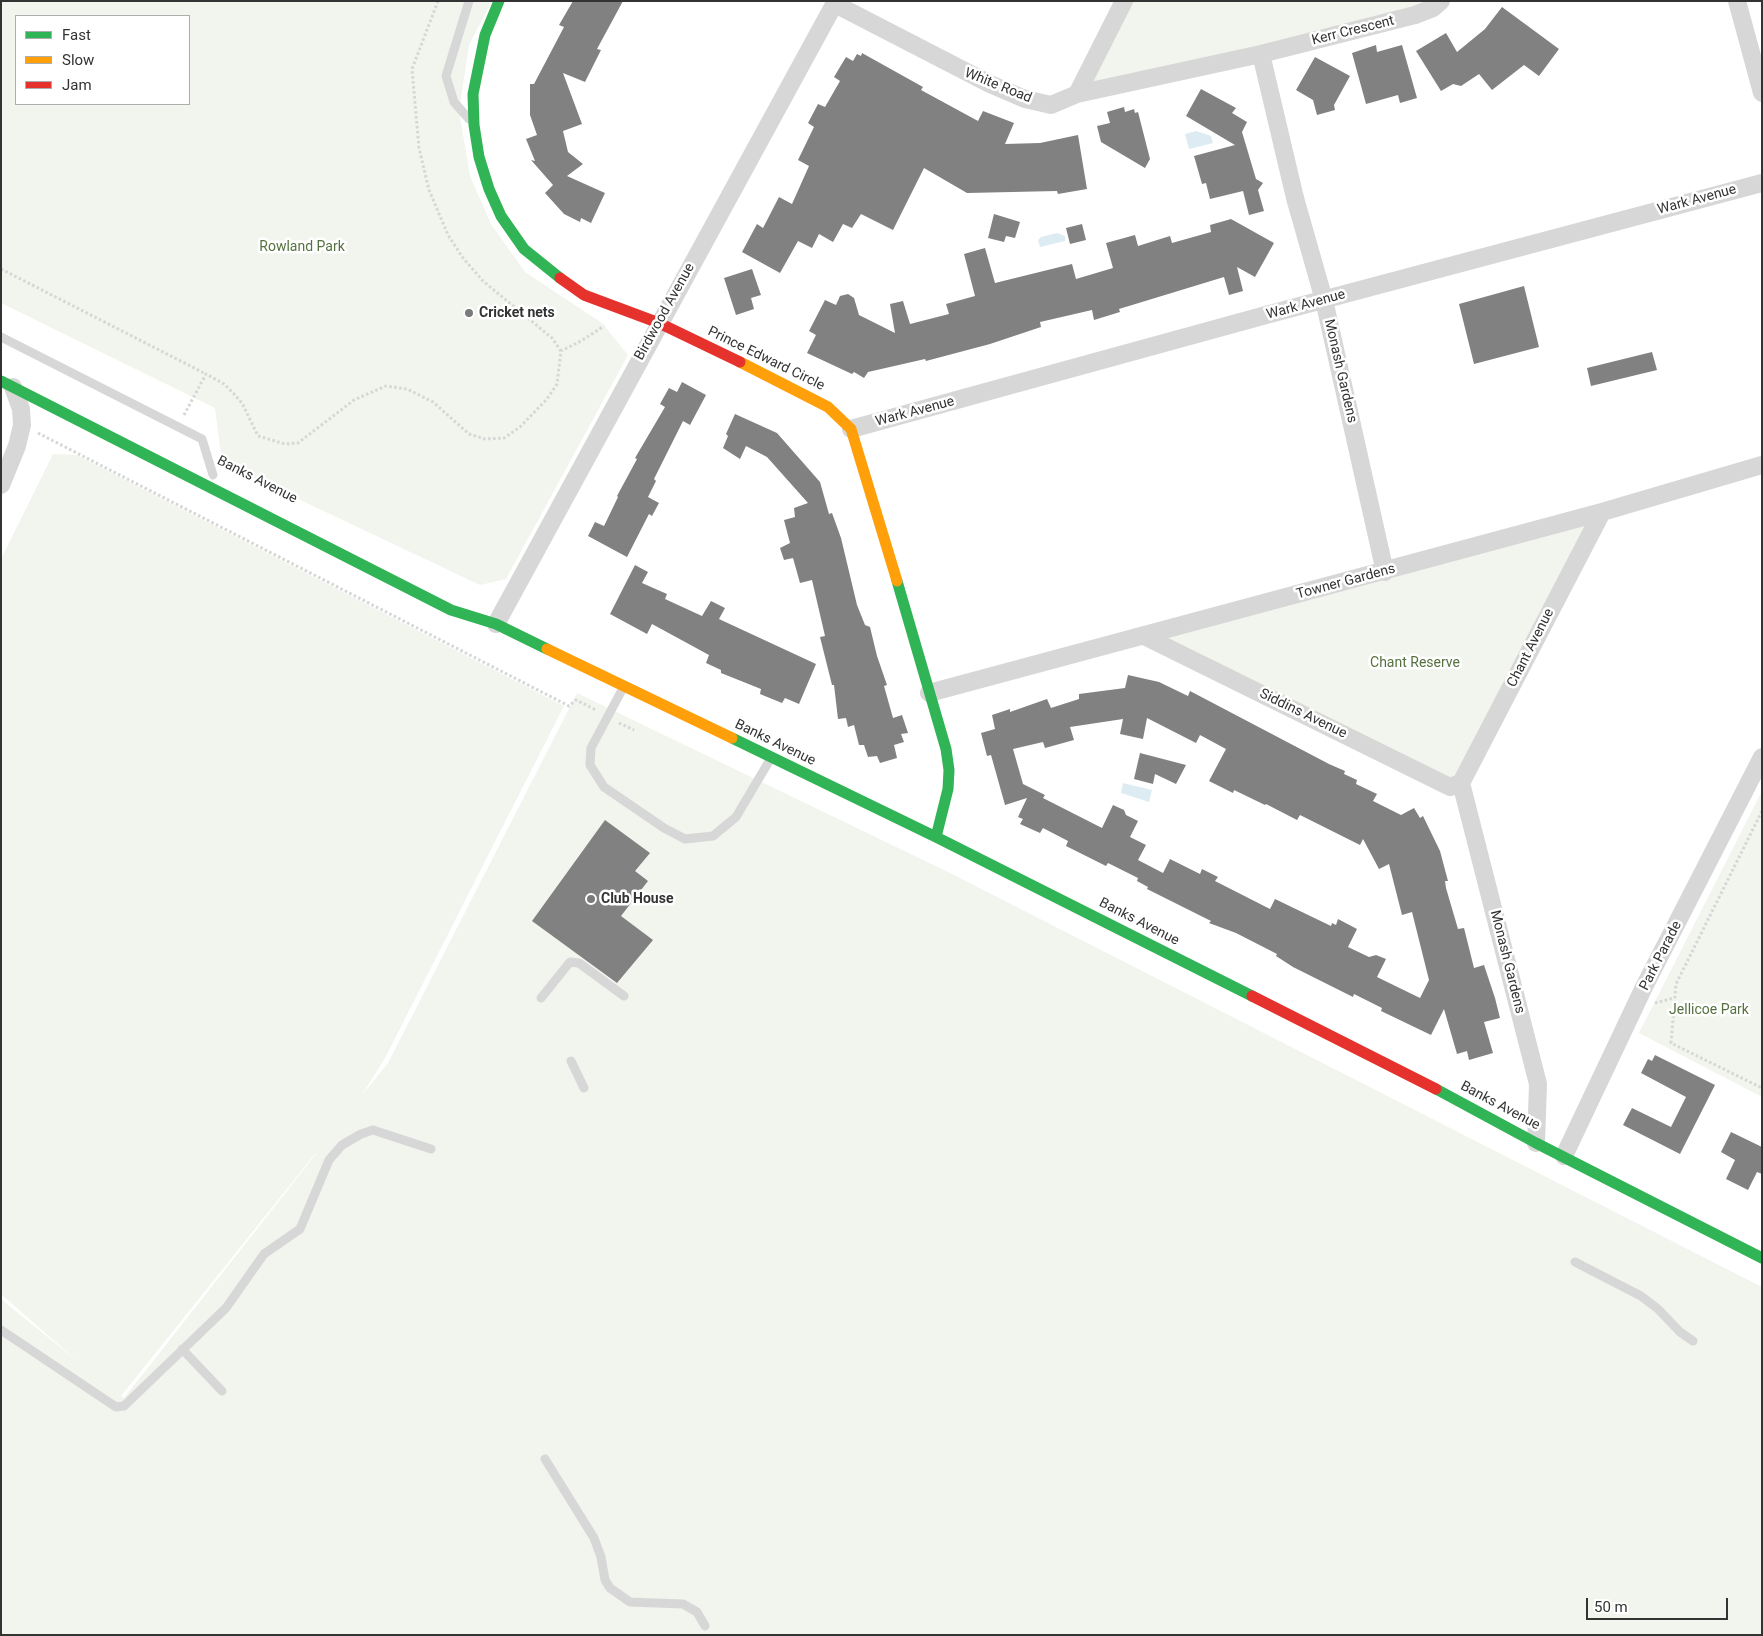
<!DOCTYPE html>
<style>
body{margin:0}
#map{position:relative;width:1763px;height:1636px;overflow:hidden;background:#fff;font-family:Roboto,sans-serif}
canvas{display:block}
.frame{position:absolute;inset:0;border:2px solid #333;pointer-events:none}
.legend{position:absolute;left:15px;top:15px;width:175px;height:90px;box-sizing:border-box;background:#fff;border:1px solid #adadad;margin:0;padding:6px 9px;list-style:none;font-size:15px;color:#333}
.legend li{display:flex;align-items:center;gap:10px;height:25px}
.legend b{width:25px;border:1px solid #adadad}
.scale{position:absolute;left:1586px;top:1598px;width:142px;height:22px;box-sizing:border-box;border:2px solid #333;border-top:0;padding-left:6px;font-size:15px;line-height:18px;white-space:nowrap;color:#333;-webkit-text-stroke:4px #fff;paint-order:stroke}
</style>
<div id="map">
<canvas width="1763" height="1636"></canvas>
<div class="frame"></div>
<ul class="legend">
<li><b style="height:6px;background:#30b455"></b>Fast</li>
<li><b style="height:6px;background:#ff9f0a"></b>Slow</li>
<li><b style="height:6px;background:#e5322d"></b>Jam</li>
</ul>
<div class="scale">50 m</div>
</div>
<script>
const g = document.querySelector('canvas').getContext('2d');
g.lineJoin = 'round';
function fillPath(path, color) { g.fillStyle = color; g.fill(path, 'evenodd'); }
const toPath = rows => new Path2D(rows.map(r => 'M' + r).join(''));
function strokePath(path, color, width, dash) { g.strokeStyle = color; g.lineWidth = width; g.lineCap = dash ? 'butt' : 'round'; g.setLineDash(dash || []); g.stroke(path); }
function label(font, color, halo, rows, align = 'center') {
  g.font = font + ' Roboto,sans-serif'; g.lineWidth = 5; g.setLineDash([]); g.textBaseline = 'middle'; g.strokeStyle = halo; g.fillStyle = color; for (const [text, x, y, turn = 0] of rows) {
    g.save(); g.translate(x, y); g.rotate((+turn || 0) * Math.PI / 180); g.textAlign = isNaN(turn) ? turn : align; if (halo) g.strokeText(text, 0, 0); g.fillText(text, 0, 0); g.restore();
  }
}
const green = toPath([
 [1,1,492,1,469,45,459,111,470,176,491,224,525,272,602,323,628,355,506,579,480,585,222,463,215,408,1,303],
 [16,16,189,16,189,104,16,104],
 [1124,1,1441,1,1077,94],
 [53,454,77,455,564,706,385,1058,362,1095,388,1063,577,693,948,872,1762,1287,1762,1635,1,1635,1,1299,77,1361,1,1294,1,559],
 [315,1154,316,1154,124,1398,121,1396],
 [1602,512,1461,783,1144,636],
 [1762,791,1762,1097,1639,1033]
]);
const water = toPath([
 [1196,131,1211,136,1213,143,1189,149,1185,134],
 [1057,233,1065,236,1065,241,1040,247,1038,240,1041,237],
 [1123,783,1152,790,1149,802,1121,793]
]);
const building = toPath([
 [573,1,623,1,597,49,601,50,585,82,563,73,582,124,563,131,568,152,583,164,567,176,605,193,591,223,581,218,580,222,564,214,545,193,553,185,531,160,535,161,526,139,537,135,530,115,530,84,534,84,564,27,559,25],
 [1502,7,1559,49,1539,76,1524,65,1492,90,1479,74,1461,86,1453,84,1441,91,1416,51,1446,33,1457,52,1485,29],
 [1376,45,1377,52,1402,45,1417,98,1400,103,1398,95,1366,104,1352,53],
 [862,53,923,87,921,90,978,121,983,111,1014,123,1005,144,1040,143,1078,135,1087,189,1058,194,1057,191,967,193,924,168,893,230,861,214,852,228,843,224,833,242,819,234,812,248,798,241,780,273,742,252,757,224,763,228,779,197,792,204,809,166,798,160,814,127,808,123,818,104,825,107,840,81,834,77,846,57,853,61,857,54,861,56],
 [1315,57,1350,76,1334,105,1335,110,1317,115,1313,100,1296,90],
 [1201,89,1236,108,1232,113,1247,122,1242,132,1256,179,1263,183,1258,190,1264,211,1249,215,1243,191,1210,199,1206,183,1202,184,1194,156,1235,145,1186,116],
 [1124,107,1125,112,1134,109,1135,113,1138,112,1150,159,1145,168,1101,142,1097,126,1110,123,1107,112],
 [994,214,1020,222,1015,238,1006,236,1004,242,988,238],
 [1231,219,1274,243,1255,277,1237,267,1243,291,1229,295,1224,277,1119,309,1120,312,1094,320,1092,310,1040,322,1041,327,990,344,926,361,925,359,868,372,864,378,854,372,852,374,807,353,816,335,809,331,825,300,836,305,840,296,848,294,854,298,859,315,895,333,890,304,903,301,910,324,949,314,946,304,975,296,964,254,985,248,995,283,1072,264,1076,279,1113,268,1106,243,1135,235,1138,246,1170,236,1172,243,1211,232,1210,225],
 [1082,224,1086,240,1070,244,1066,228],
 [752,269,761,295,751,298,754,309,736,315,724,278],
 [1524,286,1539,347,1474,364,1459,304],
 [1652,352,1657,370,1591,386,1587,368],
 [682,382,706,395,690,425,683,421,654,479,656,481,648,497,659,503,652,516,649,514,627,557,588,536,595,522,604,526,618,497,617,496,637,459,635,458,665,407,660,404,669,388,677,392],
 [735,414,777,433,820,482,829,514,832,513,841,538,857,605,865,625,870,627,877,656,887,685,884,686,893,718,902,715,908,733,901,734,904,742,894,745,897,758,880,763,877,756,868,757,864,745,859,745,854,725,848,727,846,718,838,719,834,685,832,685,820,637,825,636,812,580,800,583,793,558,784,560,780,548,790,543,784,520,795,517,794,508,808,503,767,457,746,446,740,459,723,448,728,436,726,434],
 [635,565,648,572,642,583,667,594,665,599,702,616,711,601,725,608,719,619,816,664,799,704,785,698,782,703,760,694,761,689,721,673,721,670,706,663,709,655,652,624,647,634,610,614],
 [1128,675,1159,682,1188,696,1190,691,1329,764,1345,771,1344,774,1357,780,1356,784,1377,794,1373,801,1401,815,1414,808,1420,818,1423,816,1440,851,1448,881,1445,881,1446,888,1458,929,1464,928,1474,968,1484,965,1495,998,1500,1018,1484,1022,1493,1053,1469,1060,1467,1051,1457,1054,1444,1009,1431,1035,1381,1011,1382,1008,1354,994,1353,997,1293,967,1276,956,1277,954,1236,933,1209,923,1211,921,1147,889,1148,887,1137,881,1138,878,1108,863,1106,866,1066,846,1068,841,1043,828,1040,833,1020,824,1023,819,1018,817,1027,798,1005,805,991,755,987,756,981,733,995,729,992,715,1010,709,1010,712,1047,699,1051,708,1079,699,1079,694,1125,688],
 [1147,718,1196,743,1200,735,1226,749,1209,781,1233,793,1234,790,1265,805,1266,804,1297,820,1300,815,1360,845,1363,839,1379,869,1389,864,1402,915,1412,912,1429,980,1420,998,1377,977,1386,959,1376,955,1369,957,1348,947,1357,929,1338,919,1336,925,1332,923,1331,926,1275,899,1270,909,1215,881,1218,877,1202,869,1200,874,1170,859,1163,873,1138,860,1146,845,1130,837,1138,821,1126,815,1124,810,1113,805,1102,828,1043,798,1045,795,1023,784,1013,749,1043,742,1045,748,1074,740,1070,727,1123,719,1120,734,1143,739],
 [1140,753,1186,765,1176,784,1155,774,1153,784,1134,779],
 [605,820,650,853,635,871,648,881,621,916,653,940,617,983,532,921],
 [1655,1055,1715,1085,1680,1154,1623,1125,1632,1108,1671,1127,1686,1097,1641,1073,1648,1059,1652,1061],
 [1731,1132,1762,1147,1762,1174,1757,1172,1748,1190,1726,1179,1735,1160,1721,1152]
]);
const path = toPath([
 [438,1,412,69,419,148,429,190,448,235,463,258,483,281,552,338,561,351],
 [1,269,206,374],
 [184,415,206,374,224,384,234,394,242,403,258,436,285,444,298,443,354,400,386,386,407,389,433,402,469,434,485,439,504,438,520,427,547,399,557,384,561,351,581,341,604,326],
 [38,433,569,706,576,700,596,710],
 [619,723,634,730],
 [1762,811,1676,984,1671,1043,1762,1088],
 [1655,1003,1674,998]
]);
const lane = toPath([
 [469,119,454,102,446,76,469,1],
 [1,337,202,439,213,475],
 [623,688,591,748,590,765,604,787,664,828,685,839,713,836,736,817,771,758],
 [541,998,570,962,579,963,624,996],
 [571,1061,584,1088],
 [1575,1262,1641,1296,1658,1309,1680,1332,1693,1341],
 [1,1330,116,1407,124,1406,226,1308,264,1254,300,1229,329,1160,342,1145,361,1134,373,1130,431,1149],
 [182,1349,222,1391],
 [545,1459,594,1538,601,1557,605,1580,610,1588,630,1602,683,1604,697,1612,705,1626]
]);
const street = toPath([
 [1737,1,1762,93],
 [835,4,990,84,1025,99,1051,105,1077,94,1261,54,1415,15,1433,8,1441,1],
 [1261,54,1295,198,1324,300,1385,572],
 [1077,94,1124,1],
 [851,429,1266,315,1762,183],
 [1,485,17,446,22,425,21,409,13,387],
 [496,624,836,1],
 [1144,636,1450,787,1461,783],
 [929,693,1602,512,1762,465],
 [1461,783,1538,1084,1536,1143],
 [1461,783,1602,512],
 [1564,1156,1644,987,1762,757]
]);
const fast = toPath([
 [499,1,485,35,473,94,474,125,479,157,489,189,501,216,524,249,560,278],
 [1,381,451,610,496,624,547,649],
 [897,581,946,749,949,770,948,789,936,837],
 [732,738,936,837,1252,996],
 [1436,1089,1536,1143,1762,1258]
]);
const slow = toPath([
 [740,362,828,407,851,429,897,581],
 [547,649,732,738]
]);
const jam = toPath([
 [560,278,584,295,659,323,740,362],
 [1252,996,1436,1089]
]);
const markers = [
 [469,313,5,"#7a7a7a"],
 [591,899,5,"#7a7a7a"]
];
const streetNames = [
 ["Kerr Crescent",1353,31,-14],
 ["White Road",998,86,22],
 ["Wark Avenue",1697,200,-15],
 ["Wark Avenue",1306,305,-15],
 ["Birdwood Avenue",665,312,-61],
 ["Prince Edward Circle",766,359,26],
 ["Monash Gardens",1340,371,77],
 ["Wark Avenue",915,412,-15],
 ["Banks Avenue",257,480,27],
 ["Towner Gardens",1346,582,-15],
 ["Chant Avenue",1531,648,-63],
 ["Siddins Avenue",1303,714,26],
 ["Banks Avenue",775,743,26],
 ["Banks Avenue",1139,922,27],
 ["Park Parade",1661,956,-63],
 ["Monash Gardens",1507,962,76],
 ["Banks Avenue",1500,1106,28]
];
const parkNames = [
 ["Rowland Park",302,247],
 ["Chant Reserve",1415,663],
 ["Jellicoe Park",1709,1010]
];
const poiNames = [
 ["Cricket nets",479,313],
 ["Club House",601,899]
];
fillPath(green, '#f1f5ed');
fillPath(water, '#ddebf3');
fillPath(building, '#818181');
strokePath(path, '#d6d6d6', 3, [2.5, 2.5]);
strokePath(lane, '#d7d7d7', 9);
strokePath(street, '#d7d7d7', 18);
strokePath(fast, '#30b455', 11);
strokePath(slow, '#ff9f0a', 11);
strokePath(jam, '#e5322d', 11);
for (const [x, y, r, color] of markers) { const dot = new Path2D(); dot.arc(x, y, r, 0, 2 * Math.PI); g.fillStyle = color; g.fill(dot); strokePath(dot, '#fff', 2); }
label('14px', '#333', '#fff', streetNames);
label('14px', '#56703f', '#fff', parkNames);
label('bold 14px', '#333', '#fff', poiNames, 'left');
</script>
